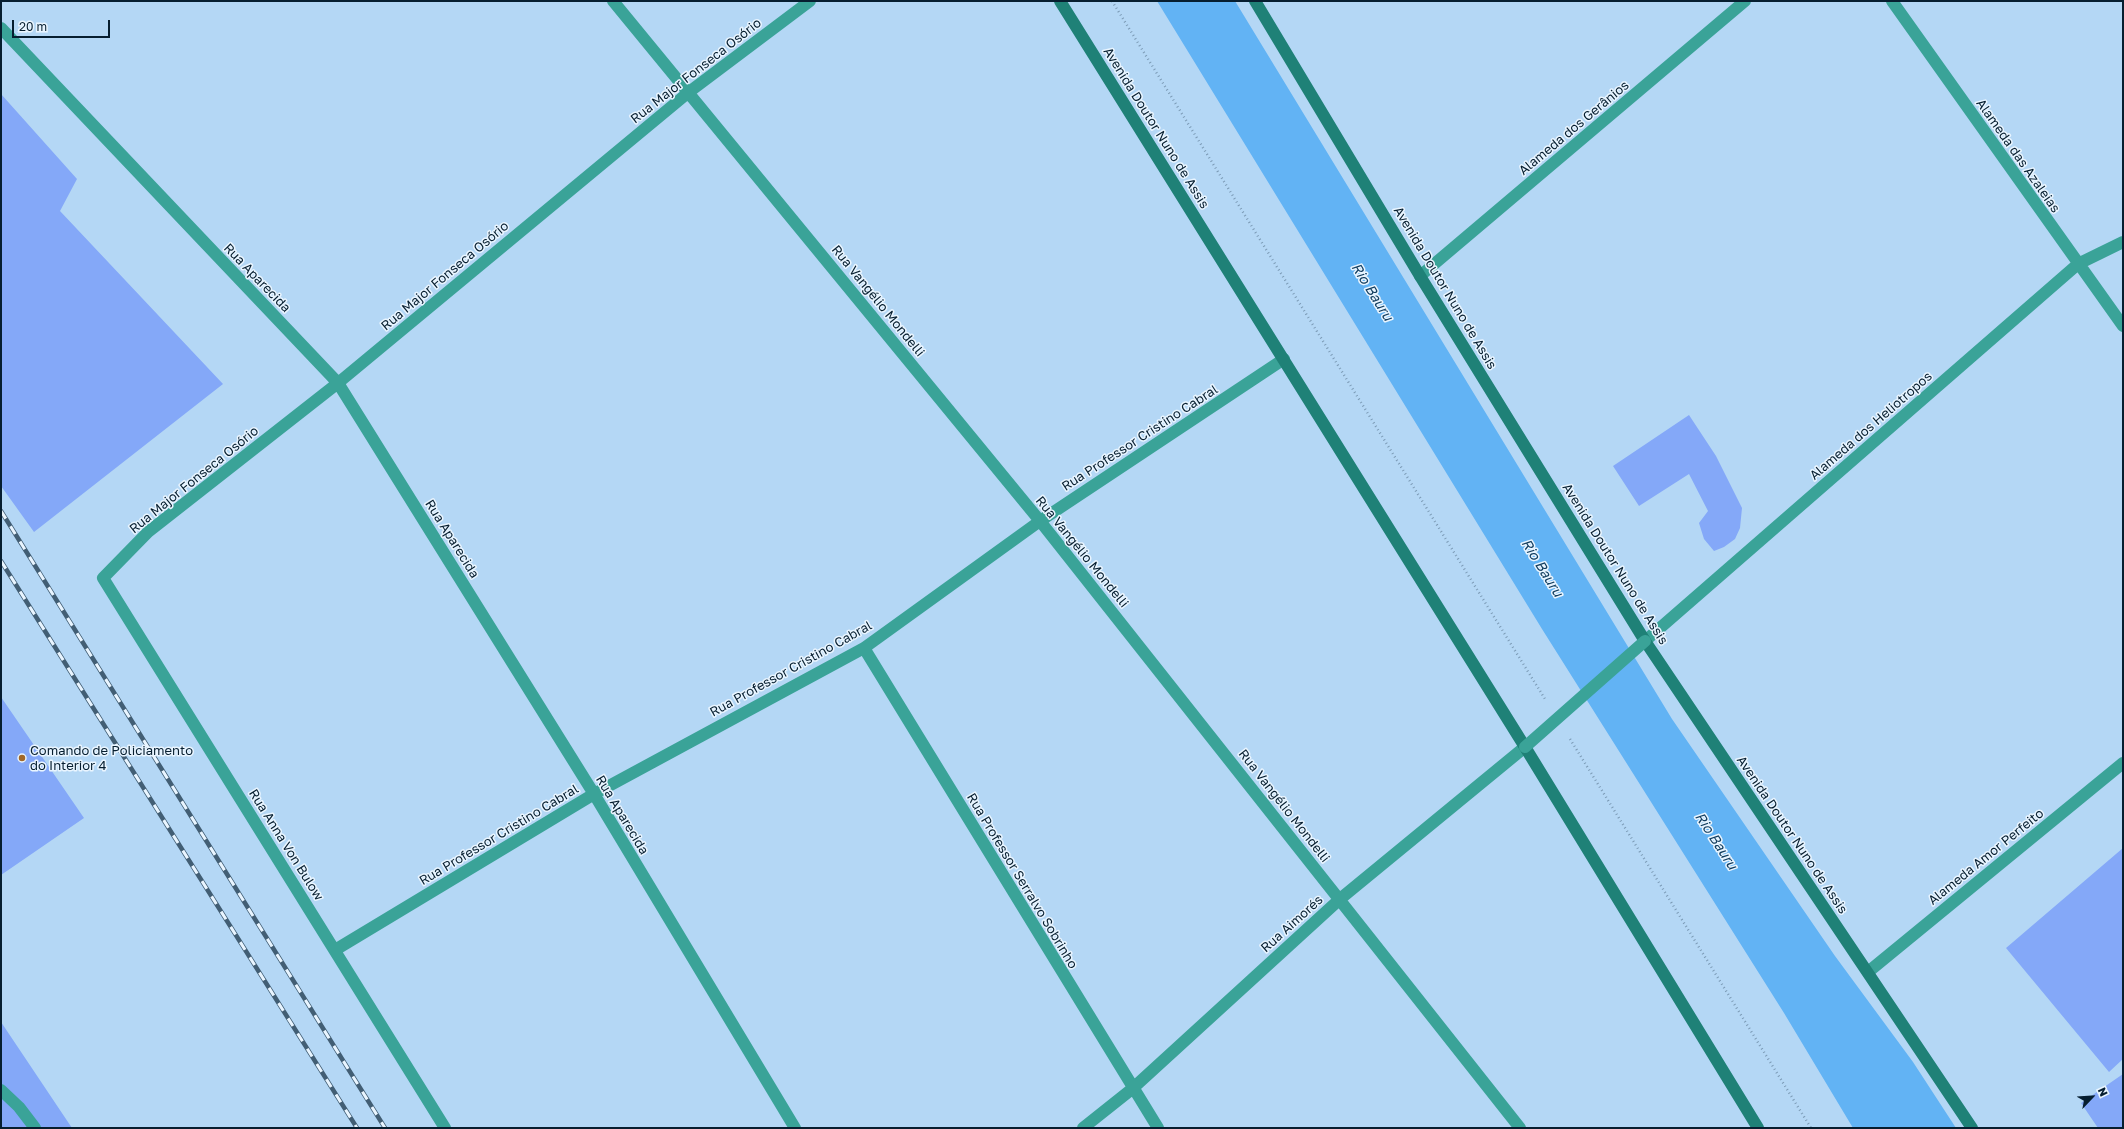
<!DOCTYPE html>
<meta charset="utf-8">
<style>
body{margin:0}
#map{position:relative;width:2124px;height:1129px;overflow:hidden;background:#b4d7f5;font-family:"Golos Text",sans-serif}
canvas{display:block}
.frame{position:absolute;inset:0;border:2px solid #061e30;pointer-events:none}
.north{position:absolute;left:2072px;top:1077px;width:40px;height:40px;-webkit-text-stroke:3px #e9f5ff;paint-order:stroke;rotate:65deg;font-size:11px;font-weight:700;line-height:16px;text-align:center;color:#061e30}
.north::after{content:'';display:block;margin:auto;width:14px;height:18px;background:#061e30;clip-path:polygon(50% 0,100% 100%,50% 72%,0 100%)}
.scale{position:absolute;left:12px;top:20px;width:98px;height:18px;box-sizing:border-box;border:2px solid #061e30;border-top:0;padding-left:5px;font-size:12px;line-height:14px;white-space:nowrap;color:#061e30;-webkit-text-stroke:3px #e9f5ff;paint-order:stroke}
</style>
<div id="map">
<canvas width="2124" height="1129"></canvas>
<div class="frame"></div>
<div class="north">N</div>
<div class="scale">20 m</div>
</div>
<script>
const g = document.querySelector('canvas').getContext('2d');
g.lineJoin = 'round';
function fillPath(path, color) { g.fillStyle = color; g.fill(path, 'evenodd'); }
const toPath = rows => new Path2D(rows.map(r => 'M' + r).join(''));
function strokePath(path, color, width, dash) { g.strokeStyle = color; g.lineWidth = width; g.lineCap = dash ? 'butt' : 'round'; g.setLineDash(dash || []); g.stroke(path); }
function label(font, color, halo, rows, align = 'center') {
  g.font = font + ' "Golos Text",sans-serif'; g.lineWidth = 3; g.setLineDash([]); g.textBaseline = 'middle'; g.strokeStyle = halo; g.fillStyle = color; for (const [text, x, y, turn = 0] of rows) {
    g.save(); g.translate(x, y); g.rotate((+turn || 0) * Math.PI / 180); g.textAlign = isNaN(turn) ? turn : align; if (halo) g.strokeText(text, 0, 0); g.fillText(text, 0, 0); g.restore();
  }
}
const water = toPath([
 [1157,1,1235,1,1672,719,1835,956,1913,1062,1956,1128,1853,1128,1784,1013,1542,629]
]);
const building = toPath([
 [1,94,77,179,60,211,223,384,34,532,1,486],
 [1689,415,1716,456,1742,508,1740,528,1735,539,1724,547,1714,551,1704,539,1699,523,1708,511,1689,474,1639,506,1613,466],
 [1,697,84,818,1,875],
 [2123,848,2123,1059,2109,1072,2006,948],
 [1,1022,72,1128,1,1128],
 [2123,1074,2123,1128,2098,1128,2081,1103]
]);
const path = toPath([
 [1112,1,1545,699],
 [1570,739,1811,1128]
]);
const lane = toPath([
 [1,1090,19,1107,35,1128]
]);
const street = toPath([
 [613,1,1040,521,1520,1128],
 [1892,1,2123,326],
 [1,28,338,383,594,794,795,1128],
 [1420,276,1745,1],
 [1645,641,2078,264,2123,242],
 [864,648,1158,1128],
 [335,950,594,794,864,648,1040,521,1284,359],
 [1868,972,2123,763],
 [445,1128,103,578,148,532,338,383,689,92,810,1],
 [1083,1128,1132,1089,1340,899,1525,747]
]);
const secondary = toPath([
 [1060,1,1525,747,1758,1128],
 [1255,1,1420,276,1645,641,1972,1128]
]);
const rail = toPath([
 [1,511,385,1128],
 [1,561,357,1128]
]);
const streetBridge = toPath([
 [1525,747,1645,641]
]);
const markers = [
 [22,758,4,"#a26828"]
];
const streetNames = [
 ["Rua Major Fonseca Osório",696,71,-38],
 ["Avenida Doutor Nuno de Assis",1156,128,58],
 ["Alameda dos Gerânios",1574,128,-40],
 ["Alameda das Azaleias",2018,156,55],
 ["Rua Major Fonseca Osório",445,276,-40],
 ["Rua Aparecida",257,278,46],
 ["Avenida Doutor Nuno de Assis",1445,288,59],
 ["Rua Vangélio Mondelli",878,301,51],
 ["Alameda dos Heliotropos",1871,426,-41],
 ["Rua Professor Cristino Cabral",1140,438,-33],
 ["Rua Major Fonseca Osório",194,480,-39],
 ["Rua Aparecida",452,539,58],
 ["Rua Vangélio Mondelli",1082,552,51],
 ["Avenida Doutor Nuno de Assis",1615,564,58],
 ["Rua Professor Cristino Cabral",791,669,-29],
 ["Rua Vangélio Mondelli",1284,806,52],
 ["Rua Aparecida",622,815,59],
 ["Rua Professor Cristino Cabral",499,835,-31],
 ["Avenida Doutor Nuno de Assis",1792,835,56],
 ["Rua Anna Von Bulow",286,845,58],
 ["Alameda Amor Perfeito",1986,857,-39],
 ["Rua Professor Serralvo Sobrinho",1022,881,59],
 ["Rua Aimorés",1292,924,-42]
];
const poiNames = [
 ["Comando de Policiamento",30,751],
 ["do Interior 4",30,766]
];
const waterNames = [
 ["Rio Bauru",1372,292,58],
 ["Rio Bauru",1542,568,58],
 ["Rio Bauru",1716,841,57]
];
fillPath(water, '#62b3f4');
fillPath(building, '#84a8f8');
strokePath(path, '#7c9bb6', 2.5, [1, 3]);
strokePath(lane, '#3aa398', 12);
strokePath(street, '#3aa398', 12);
strokePath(secondary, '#1f8177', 12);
strokePath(rail, '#425e74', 4.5);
strokePath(rail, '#e9f5ff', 3, [9]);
strokePath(streetBridge, '#3aa398', 12);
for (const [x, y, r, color] of markers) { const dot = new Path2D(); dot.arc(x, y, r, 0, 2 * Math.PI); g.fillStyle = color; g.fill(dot); strokePath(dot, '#e9f5ff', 1.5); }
label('13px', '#061e30', '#e9f5ff', streetNames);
label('13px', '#061e30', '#e9f5ff', poiNames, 'left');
label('italic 14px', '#143f60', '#e9f5ff', waterNames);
</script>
